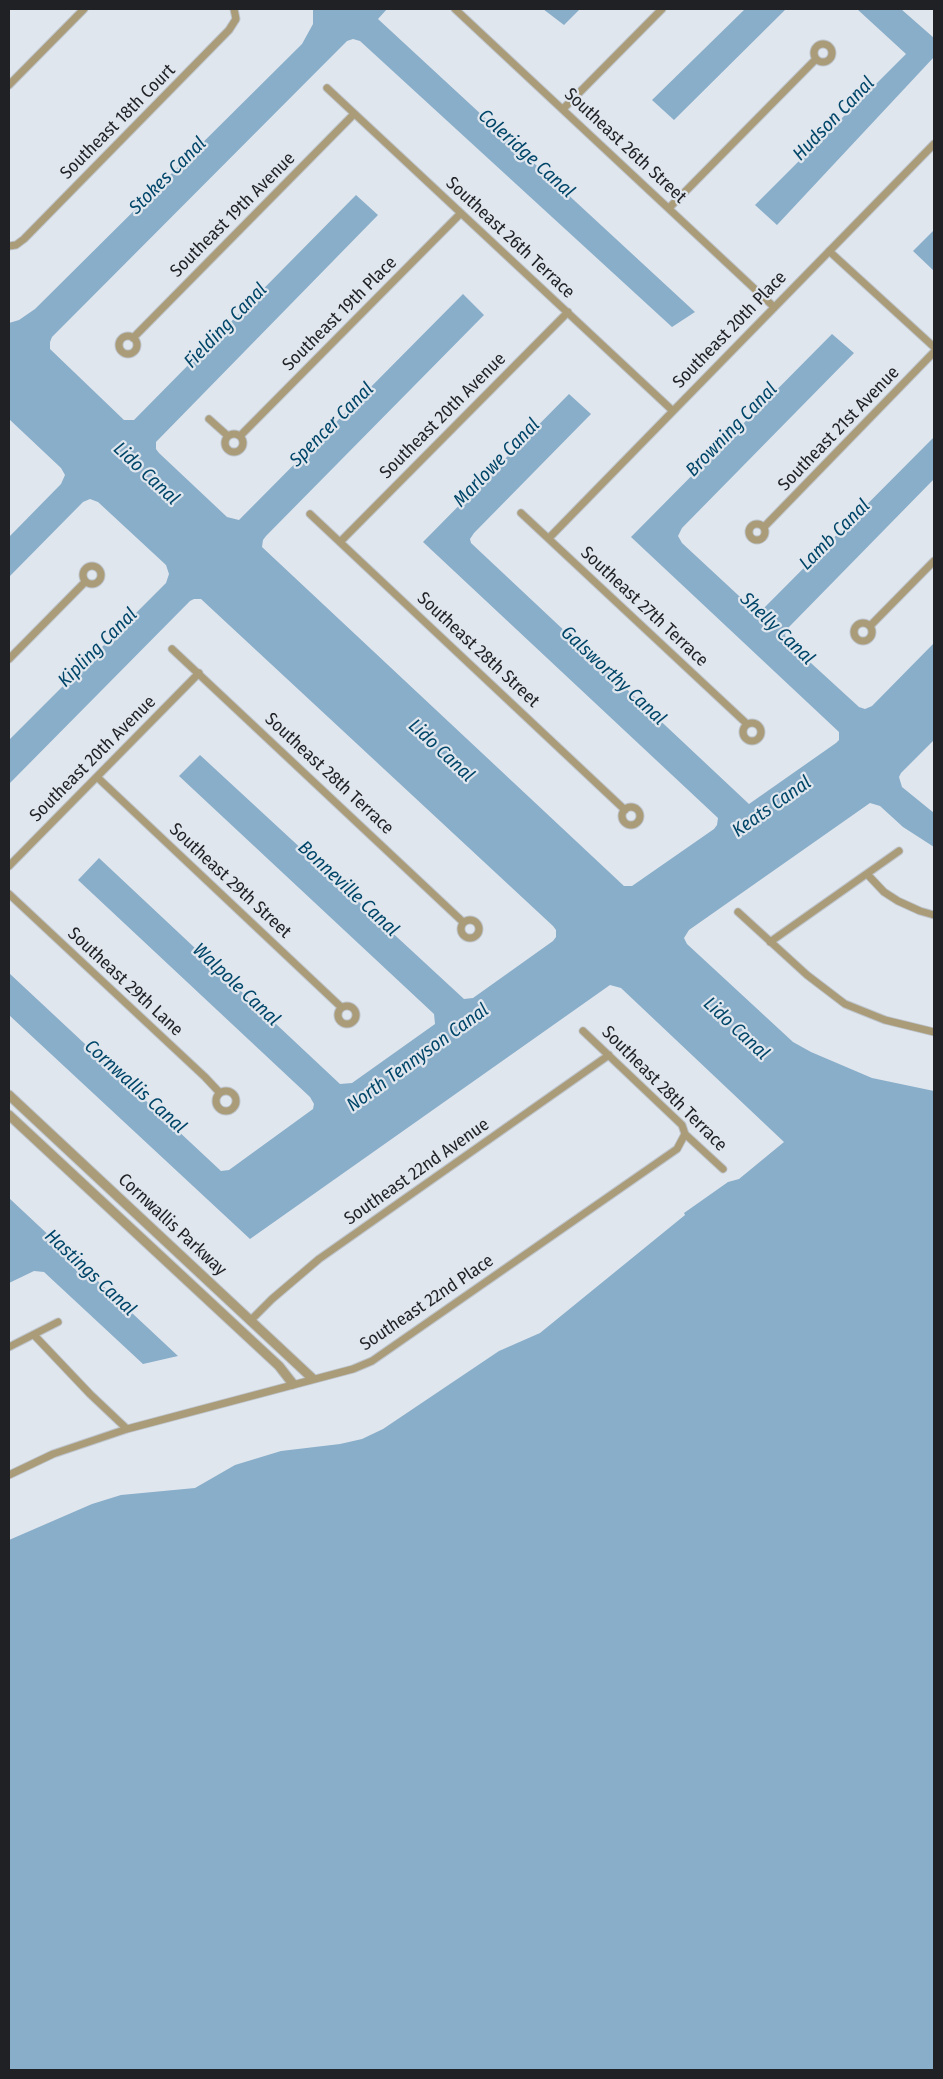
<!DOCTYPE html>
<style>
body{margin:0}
#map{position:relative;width:943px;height:2079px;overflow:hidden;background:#e0e6ee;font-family:"Fira Sans Condensed",sans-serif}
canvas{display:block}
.frame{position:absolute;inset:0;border:10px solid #1f2125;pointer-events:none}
</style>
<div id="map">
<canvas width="943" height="2079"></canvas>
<div class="frame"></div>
</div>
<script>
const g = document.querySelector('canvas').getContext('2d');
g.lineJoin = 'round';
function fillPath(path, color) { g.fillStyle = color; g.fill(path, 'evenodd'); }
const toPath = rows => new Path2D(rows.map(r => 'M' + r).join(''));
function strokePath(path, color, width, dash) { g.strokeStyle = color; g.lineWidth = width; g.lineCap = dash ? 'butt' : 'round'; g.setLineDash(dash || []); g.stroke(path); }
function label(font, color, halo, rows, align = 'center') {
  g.font = font + ' "Fira Sans Condensed",sans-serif'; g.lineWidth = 4.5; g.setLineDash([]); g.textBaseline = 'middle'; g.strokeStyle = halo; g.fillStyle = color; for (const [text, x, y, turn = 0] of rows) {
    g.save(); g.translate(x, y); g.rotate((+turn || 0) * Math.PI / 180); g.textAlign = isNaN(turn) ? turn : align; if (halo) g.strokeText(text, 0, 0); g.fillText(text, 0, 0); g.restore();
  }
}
const water = toPath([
 [313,9,387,9,378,19,695,312,672,327,360,41,353,39,347,41,52,337,50,342,50,349,124,420,134,420,356,195,378,215,156,442,156,449,159,453,227,517,239,520,463,294,484,315,266,536,263,540,262,547,624,886,632,886,714,829,717,825,718,818,423,542,569,394,591,414,474,533,470,539,471,543,749,804,836,743,839,740,839,732,631,537,832,334,854,353,682,528,678,536,682,543,752,608,755,610,762,610,934,437,934,479,789,627,785,635,788,642,859,707,865,709,872,706,934,643,934,740,901,773,899,777,902,787,934,813,934,847,903,827,880,806,870,803,689,930,684,938,687,944,793,1042,811,1052,872,1078,934,1091,934,2070,9,2070,9,1540,92,1504,121,1495,195,1488,235,1465,281,1451,340,1444,362,1439,383,1429,499,1351,540,1333,685,1215,684,1213,728,1182,739,1179,784,1142,621,988,610,985,250,1239,9,1015,9,973,221,1171,229,1170,313,1109,314,1104,310,1097,78,880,99,858,340,1084,352,1083,435,1024,434,1014,179,776,200,755,464,999,473,998,553,941,556,937,556,930,553,926,201,599,194,599,190,601,9,784,9,740,166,583,169,574,166,565,98,502,90,499,83,502,9,577,9,537,61,484,65,475,61,468,9,419,9,323,19,320,35,309,302,44,313,24],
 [543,9,580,9,564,25],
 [745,9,786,9,674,120,652,100],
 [857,9,901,9,934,38,934,57,777,225,755,205,906,54],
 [934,230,934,271,913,251],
 [9,1198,178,1356,143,1364,44,1272,34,1271,9,1283]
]);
const minor = toPath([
 [455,9,774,307],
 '814 53a9 9 0 1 1 18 0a9 9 0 1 1-18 0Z',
 [9,85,84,9],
 [327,88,673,411],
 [563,109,662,9],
 [669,208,816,59],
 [9,246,16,245,24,239,229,30,236,19,234,9],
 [829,251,934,347],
 '119 345a9 9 0 1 1 18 0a9 9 0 1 1-18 0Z',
 [133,338,354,114],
 [209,419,228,436],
 '225 443a9 9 0 1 1 18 0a9 9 0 1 1-18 0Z',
 [240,436,461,213],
 [521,513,747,724],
 [310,514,625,810],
 '749 532a8 8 0 1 1 16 0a8 8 0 1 1-16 0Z',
 [764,527,934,352],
 [549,538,934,144],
 [340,542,568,312],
 '83 575a9 9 0 1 1 18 0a9 9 0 1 1-18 0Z',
 '854 632a9 9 0 1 1 18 0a9 9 0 1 1-18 0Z',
 [870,626,934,561],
 [172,649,463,922],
 [9,659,85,582],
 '743 732a9 9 0 1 1 18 0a9 9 0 1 1-18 0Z',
 [97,777,341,1007],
 '622 816a9 9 0 1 1 18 0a9 9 0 1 1-18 0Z',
 [9,866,199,673],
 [867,874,884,892,898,901,920,911,934,915],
 [9,894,205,1077,220,1093],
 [738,912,807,975,845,1004,885,1020,934,1032],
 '461 929a9 9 0 1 1 18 0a9 9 0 1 1-18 0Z',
 [770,942,899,851],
 '338 1015a9 9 0 1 1 18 0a9 9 0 1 1-18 0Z',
 [583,1031,682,1125,685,1134,723,1169],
 '216 1101a10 10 0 1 1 20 0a10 10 0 1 1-20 0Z',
 [250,1321,272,1299,319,1259,609,1055],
 [34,1335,90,1394,127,1429],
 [9,1347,58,1322],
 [9,1475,53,1454,127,1429,353,1369,372,1361,677,1149,685,1134]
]);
const tertiary = toPath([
 [9,1095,312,1378],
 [9,1115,279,1366,293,1384]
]);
const streetNames = [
 ["Southeast 18th Court",118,122,-45],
 ["Southeast 26th Street",625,146,43],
 ["Southeast 19th Avenue",233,215,-45],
 ["Southeast 26th Terrace",510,238,43],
 ["Southeast 19th Place",340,314,-45],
 ["Southeast 20th Place",730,330,-46],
 ["Southeast 20th Avenue",443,416,-45],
 ["Southeast 21st Avenue",839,429,-46],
 ["Southeast 27th Terrace",644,607,43],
 ["Southeast 28th Street",478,650,43],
 ["Southeast 20th Avenue",93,759,-45],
 ["Southeast 28th Terrace",329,774,43],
 ["Southeast 29th Street",230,881,43],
 ["Southeast 29th Lane",125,982,43],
 ["Southeast 28th Terrace",664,1089,45],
 ["Southeast 22nd Avenue",417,1172,-35],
 ["Cornwallis Parkway",172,1225,43],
 ["Southeast 22nd Place",427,1303,-34]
];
const waterNames = [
 ["Hudson Canal",834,119,-46],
 ["Coleridge Canal",526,154,42],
 ["Stokes Canal",168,176,-45],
 ["Fielding Canal",226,326,-46],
 ["Spencer Canal",332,425,-45],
 ["Browning Canal",732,430,-46],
 ["Marlowe Canal",497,463,-46],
 ["Lido Canal",146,474,43],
 ["Lamb Canal",835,535,-45],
 ["Shelly Canal",777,629,44],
 ["Kipling Canal",98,648,-45],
 ["Galsworthy Canal",613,676,43],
 ["Lido Canal",441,751,43],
 ["Keats Canal",772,807,-35],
 ["Bonneville Canal",348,889,43],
 ["Walpole Canal",236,985,43],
 ["Lido Canal",736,1029,43],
 ["North Tennyson Canal",418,1058,-36],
 ["Cornwallis Canal",135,1087,42],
 ["Hastings Canal",90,1273,43]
];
fillPath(water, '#89aec9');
strokePath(minor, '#bdc3ca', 9);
strokePath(tertiary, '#bdc3ca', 11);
strokePath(minor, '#aa9c78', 7);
strokePath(tertiary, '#aa9c78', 9);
label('18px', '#1f2125', '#e0e6ee', streetNames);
label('italic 19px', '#004669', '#e0e6ee', waterNames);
</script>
